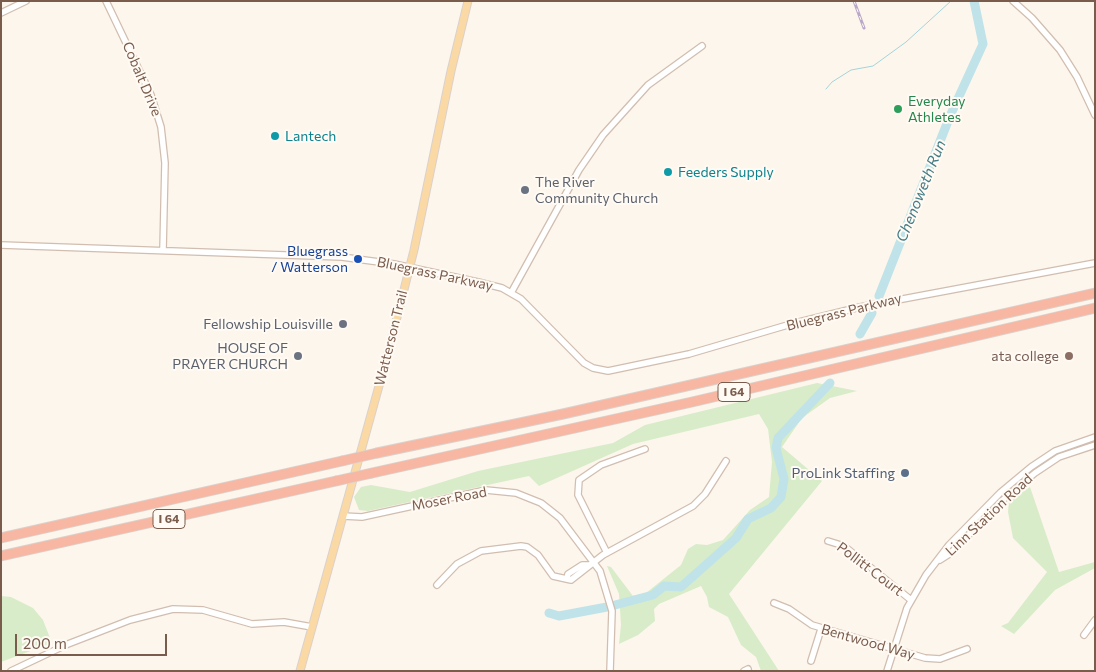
<!DOCTYPE html>
<style>
body{margin:0}
#map{position:relative;width:1096px;height:672px;overflow:hidden;background:#fdf6ec;font-family:Commissioner,sans-serif}
canvas{display:block}
.frame{position:absolute;inset:0;border:2px solid #7a5c4d;pointer-events:none}
.scale{position:absolute;left:15px;top:634px;width:152px;height:22px;box-sizing:border-box;border:2px solid #7a5c4d;border-top:0;padding-left:6px;font-size:15px;line-height:18px;white-space:nowrap;color:#7a5c4d;-webkit-text-stroke:4px #fffaf3;paint-order:stroke}
</style>
<div id="map">
<canvas width="1096" height="672"></canvas>
<div class="frame"></div>
<div class="scale">200 m</div>
</div>
<script>
const g = document.querySelector('canvas').getContext('2d');
g.lineJoin = 'round';
function fillPath(path, color) { g.fillStyle = color; g.fill(path, 'evenodd'); }
const toPath = rows => new Path2D(rows.map(r => 'M' + r).join(''));
function strokePath(path, color, width, dash) { g.strokeStyle = color; g.lineWidth = width; g.lineCap = dash ? 'butt' : 'round'; g.setLineDash(dash || []); g.stroke(path); }
function label(font, color, halo, rows, align = 'center') {
  g.font = font + ' Commissioner,sans-serif'; g.lineWidth = 4; g.setLineDash([]); g.textBaseline = 'middle'; g.strokeStyle = halo; g.fillStyle = color; for (const [text, x, y, turn = 0] of rows) {
    g.save(); g.translate(x, y); g.rotate((+turn || 0) * Math.PI / 180); g.textAlign = isNaN(turn) ? turn : align; if (halo) g.strokeText(text, 0, 0); g.fillText(text, 0, 0); g.restore();
  }
}
const green = toPath([
 [817,383,857,391,830,398,802,418,782,447,822,481,729,594,779,671,761,671,756,657,741,645,728,617,709,607,707,597,701,586,659,604,654,609,655,621,638,635,619,644,621,625,619,594,607,566,611,567,633,596,646,593,681,565,688,549,696,544,707,545,723,540,750,510,769,497,772,462,768,429,759,414,633,444,539,486,529,476,368,511,359,510,354,497,361,487,371,485,410,492,478,471,613,443,645,425],
 [1030,487,1059,572,1095,562,1095,568,1055,590,1014,634,1001,626,1008,623,1047,572,1013,538,1008,512,1009,501],
 [1,596,11,597,33,608,43,620,52,643,1,662]
]);
const stream = toPath([
 [826,89,832,82,851,70,873,66,906,42,951,1]
]);
const river = toPath([
 [879,296,950,116,983,44,974,1],
 [860,334,872,313],
 [615,605,653,595,664,586,681,587,736,538,748,519,771,508,781,497,784,479,776,448,778,438,830,383],
 [549,613,559,616,607,607]
]);
const minor = toPath([
 [106,1,151,95,161,127,165,163,163,250],
 [1013,1,1032,18,1060,50,1077,77,1095,115],
 [1,13,26,1],
 [1,245,342,257,394,264,478,282,502,288,521,299,584,363,593,368,608,371,689,354,791,324,860,307,1095,263],
 [511,293,579,170,603,135,648,85,702,46],
 [343,516,362,517,486,490,516,493,541,503,560,518,600,571,612,611,610,671],
 [828,541,844,546,911,600],
 [607,553,578,495,579,480,601,465,645,449],
 [940,560,951,553,1006,497,1035,473,1059,457,1095,445],
 [567,578,568,574,582,565,589,565],
 [437,585,457,564,481,551,521,546,527,547,538,555,553,576,571,580,603,555,693,506,705,494,726,461],
 [774,603,789,609,812,625,925,658,940,659,967,649],
 [1084,635,1095,620],
 [811,661,821,629],
 [11,671,68,644,130,620,173,609,203,610,252,624,284,622,312,627],
 [744,671,748,669],
 [887,671,907,608,926,575,949,545,1001,492,1031,467,1055,451,1095,437]
]);
const major = toPath([
 [300,671,387,357,414,250,451,71,468,1]
]);
const highway = toPath([
 [377,453,563,414,1095,293],
 [372,473,692,402,1095,308],
 [1,538,342,461],
 [1,556,336,481]
]);
const rail = toPath([
 [854,1,864,28]
]);
const highwayBridge = toPath([
 [342,461,377,453],
 [336,481,372,473]
]);
const markers = [
 [898,109,5,"#2e9e5b"],
 [275,136,5,"#0f9aa8"],
 [668,172,5,"#0f9aa8"],
 [525,190,5,"#6b7280"],
 [358,259,5,"#1a4fb4"],
 [343,324,5,"#6b7280"],
 [298,356,5,"#6b7280"],
 [1069,356,5,"#8d6e63"],
 [905,473,5,"#5c6f8a"]
];
const shields = [
 [734,392,32],
 [169,519,32]
];
const shieldNames = [
 ["I 64",734,392],
 ["I 64",169,519]
];
const streetNames = [
 ["Cobalt Drive",142,79,67],
 ["Bluegrass Parkway",435,274,12],
 ["Bluegrass Parkway",844,312,-14],
 ["Watterson Trail",391,338,-76],
 ["Moser Road",449,499,-11],
 ["Linn Station Road",989,515,-43],
 ["Pollitt Court",870,569,37],
 ["Bentwood Way",868,642,16]
];
const leisureNames = [
 ["Everyday",908,101],
 ["Athletes",908,117]
];
const cultureNames = [
 ["Lantech",285,136],
 ["Feeders Supply",678,172]
];
const worshipNames = [
 ["The River",535,182,"left"],
 ["Community Church",535,198,"left"],
 ["Fellowship Louisville",333,324],
 ["HOUSE OF",288,348],
 ["PRAYER CHURCH",288,364]
];
const transitNames = [
 ["Bluegrass",348,251],
 ["/ Watterson",348,267]
];
const educationNames = [
 ["ata college",1059,356]
];
const serviceNames = [
 ["ProLink Staffing",895,473]
];
const waterNames = [
 ["Chenoweth Run",921,191,-68]
];
fillPath(green, '#d8ecc9');
strokePath(stream, '#a5d3da', 1);
strokePath(river, '#bfe3e8', 9);
strokePath(minor, '#d1beb0', 8);
strokePath(major, '#dad1cd', 9);
strokePath(highway, '#dad1cd', 11);
strokePath(minor, '#fff', 5.5);
strokePath(major, '#fbd9a5', 7);
strokePath(highway, '#f7b7a3', 9);
strokePath(rail, '#b9a8c9', 3);
strokePath(rail, '#fffaf3', 1, [4]);
strokePath(highwayBridge, '#dad1cd', 11, []);
strokePath(highwayBridge, '#f7b7a3', 9);
for (const [x, y, r, color] of markers) { const dot = new Path2D(); dot.arc(x, y, r, 0, 2 * Math.PI); g.fillStyle = color; g.fill(dot); strokePath(dot, '#fffaf3', 2); }
for (const [x, y, w] of shields) { const box = new Path2D(); box.roundRect(x - w / 2, y - 9.5, w, 19, 4); g.fillStyle = '#fffaf3'; g.fill(box); strokePath(box, '#7a5c4d', 1); }
label('bold 12px', '#7a5c4d', null, shieldNames);
label('14px', '#7a5c4d', '#fffaf3', streetNames);
label('14px', '#27864d', '#fffaf3', leisureNames, 'left');
label('14px', '#0d838f', '#fffaf3', cultureNames, 'left');
label('14px', '#5b616d', '#fffaf3', worshipNames, 'right');
label('14px', '#164399', '#fffaf3', transitNames, 'right');
label('14px', '#785e54', '#fffaf3', educationNames, 'right');
label('14px', '#4e5e75', '#fffaf3', serviceNames, 'right');
label('italic 15px', '#437c86', '#fffaf3', waterNames);
</script>
